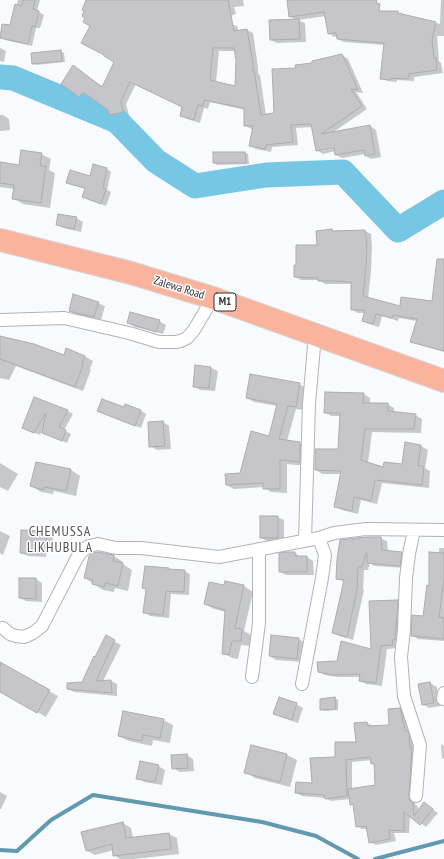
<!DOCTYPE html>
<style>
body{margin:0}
canvas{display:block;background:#f8fafd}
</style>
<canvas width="444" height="859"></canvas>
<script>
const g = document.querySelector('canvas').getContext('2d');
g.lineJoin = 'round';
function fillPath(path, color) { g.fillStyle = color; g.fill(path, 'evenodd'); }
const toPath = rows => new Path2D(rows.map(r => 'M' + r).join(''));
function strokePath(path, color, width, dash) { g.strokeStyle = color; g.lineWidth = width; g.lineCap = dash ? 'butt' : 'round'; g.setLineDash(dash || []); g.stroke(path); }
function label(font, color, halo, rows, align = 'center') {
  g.font = font + ' "PT Sans Narrow",sans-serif'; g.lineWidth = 3; g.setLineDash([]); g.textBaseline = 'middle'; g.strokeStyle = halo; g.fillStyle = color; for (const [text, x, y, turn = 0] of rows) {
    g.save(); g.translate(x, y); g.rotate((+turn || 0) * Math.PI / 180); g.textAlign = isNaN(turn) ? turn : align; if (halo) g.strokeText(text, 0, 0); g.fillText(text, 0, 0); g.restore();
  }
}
const shadow = toPath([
 [18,0,40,0,37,11,44,15,40,28,36,28,32,46,5,40,0,37,10,26],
 [87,0,243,0,244,6,234,7,236,14,206,25,232,24,238,27,238,31,247,30,253,33,258,67,258,74,260,75,266,115,275,114,297,69,342,55,348,59,363,93,356,92,367,109,332,133,370,126,376,130,381,157,371,159,366,156,365,154,342,158,336,155,335,151,323,154,317,150,313,127,296,128,298,145,272,147,271,152,256,149,251,146,254,129,251,129,245,125,245,110,210,102,208,109,204,108,200,123,187,119,181,115,183,107,136,84,126,104,129,115,115,118,110,115,108,109,89,95,85,100,62,84,79,70,103,87,115,62,86,18],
 [219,51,236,51,237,60,236,87,216,83],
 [339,146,339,148,321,151,321,149],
 [288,0,346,0,379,10,383,12,390,12,440,24,441,0,444,0,444,36,437,36,439,61,441,63,443,73,414,77,414,81,397,80,397,82,387,81,381,78,384,45,344,42,338,39,337,36,334,37,329,33,326,16,298,20,305,23,306,42,277,43,271,40,296,20,289,16],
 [0,48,6,51,4,62,0,61],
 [61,51,64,53,65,62,36,65,33,63,32,54],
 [0,115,3,115,9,119,10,130,0,131],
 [214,153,245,153,248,154,249,164,217,165,214,163],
 [41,154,51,159,49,170,55,173,50,208,23,204,13,198,15,189,0,187,0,163,20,166],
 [107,169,111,172,107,190,111,192,106,206,88,199,86,189,72,185,68,182,90,177],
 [76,218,83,222,81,232,63,228,57,224],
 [332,230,335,232,365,231,371,234,372,247,371,271,368,299,401,307,433,303,444,276,444,352,417,344,412,341,417,321,399,318,398,321,382,316,379,327,369,324,363,321,365,313,358,313,352,310,352,284,325,284,319,280,301,280,295,277],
 [98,303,105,306,101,320,76,315,70,311],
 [159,321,166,325,163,334,135,327,129,323],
 [0,337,64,356,84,356,93,361,90,369,91,370,83,391,16,366,9,380,0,378],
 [196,366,211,368,218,371,215,391,200,390,194,386],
 [299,384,307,388,303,410,296,409,287,441,300,443,308,447,307,466,287,464,287,493,271,492,264,488,264,487,234,489,226,485,241,474,270,438,278,406,254,402,247,398],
 [364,394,370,398,370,404,387,404,394,408,394,413,415,415,422,419,421,433,372,432,368,463,384,468,402,465,406,443,421,446,428,450,425,468,430,471,429,488,382,483,377,504,361,500,358,514,342,510,335,506,341,474,322,474,316,470,339,450,340,416,331,416,325,412],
 [35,398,68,411,73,414,64,430,71,434,67,443,48,435,42,431,40,435,23,428],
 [125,406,141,411,146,414,141,428,104,414,98,411,124,408],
 [163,422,169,426,171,449,157,450,150,446],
 [0,463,18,474,8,491,0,487],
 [36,463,71,470,80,476,76,496,54,491,53,494,41,492,31,486],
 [277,517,284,520,284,541,267,541,261,538],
 [0,531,10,536,3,555,0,553],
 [46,532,53,536,52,548,47,547,46,557,28,556,21,553],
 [380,538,387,541,388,552,401,553,408,556,406,568,374,566,370,563,368,570,364,570,363,589,364,590,353,640,339,636,333,633,344,582,337,578],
 [439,548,444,548,444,641,418,639,412,635,423,617,430,587,439,554],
 [295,553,301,557,307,557,313,561,314,575,286,575,280,572],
 [114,556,123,562,123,564,132,570,128,591,115,588,114,592,103,590,85,578],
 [184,571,190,574,189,595,171,594,169,618,150,616,144,612,147,590,143,588],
 [20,579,36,579,42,583,42,602,26,601,20,598],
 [225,586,244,586,253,592,244,631,251,635,250,646,241,645,238,659,232,658,223,653,226,612,214,609,205,604],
 [397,601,403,604,398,648,387,649,382,686,366,684,360,681,360,677,338,677,325,675,319,671,338,662,373,650],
 [106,637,121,645,103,681,111,681,117,684,117,696,74,692,68,689,82,683],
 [299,639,305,643,303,662,276,660,270,656],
 [1,664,58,696,46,717,3,692,0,682,0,667],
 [430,683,437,687,440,706,429,708,422,704],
 [335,698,338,700,338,710,324,711,321,709],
 [296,704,303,708,298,723,281,717,275,714],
 [400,709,406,713,414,738,414,799,415,804,418,807,419,811,425,804,438,813,426,827,410,815,409,833,394,833,396,841,376,845,370,842,368,829,362,829,357,826,355,806,351,804,350,799,331,801,325,798,302,796,296,793,313,784,336,758,357,743,367,723,373,726,390,726],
 [372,760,372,763,375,765,376,786,352,789,352,762],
 [163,720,173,725,170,743,153,740,152,746,129,741,119,736],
 [441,744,444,746,444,759,442,758],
 [252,746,287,755,297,760,290,787,255,778,246,772],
 [187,755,193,759,194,771,180,772,173,768],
 [158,766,165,770,162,785,144,782,138,778],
 [0,792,7,796,1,809,0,809],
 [123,823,131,828,133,838,169,834,177,838,179,854,134,859,120,859,114,855,114,850,95,855,86,850]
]);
const stream = toPath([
 [0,850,17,851,51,820,93,795,262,822,316,836,358,859],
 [375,859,444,841]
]);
const river = toPath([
 [0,77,13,78,117,121,156,161,195,186,266,175,343,172,398,230,444,202]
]);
const building = toPath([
 [23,0,35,0,33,9,39,11,35,27,32,26,28,44,0,38,2,24,10,25,15,4,22,6,23,0],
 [86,0,228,0,234,31,247,29,253,63,253,71,254,70,261,115,274,113,272,69,296,68,295,65,312,63,312,61,342,54,358,90,351,89,362,106,321,134,370,125,375,154,365,156,364,150,335,155,334,148,316,151,311,124,291,125,293,142,266,145,265,149,249,146,253,126,244,126,244,108,204,100,203,106,198,105,194,120,180,116,182,107,130,82,121,101,123,112,109,115,108,110,83,92,79,97,61,84,73,65,102,87,114,62,104,56,104,55,81,43,90,26,83,22,85,18,82,16,84,11,82,10,86,0],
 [213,48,234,48,236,60,235,86,210,80,213,48],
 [287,0,377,0,376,3,380,4,379,11,398,11,398,13,436,22,432,40,434,58,436,58,437,70,409,74,408,79,391,78,391,80,380,79,384,43,337,39,336,33,328,34,324,12,289,17,287,0],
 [299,19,300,39,270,40,269,20,299,19],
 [61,50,62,61,32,64,31,53,61,50],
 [21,150,42,153,40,166,46,166,41,203,12,199,14,185,0,183,0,162,19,165,21,150],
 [213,152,245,152,246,163,213,163,213,152],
 [93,164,107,168,103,188,106,189,101,204,82,197,85,188,66,183,70,170,90,176,93,164],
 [58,214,77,217,74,229,56,225,58,214],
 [332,229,332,231,365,230,367,244,366,267,363,296,400,306,401,297,432,301,437,259,444,259,444,351,410,342,417,319,393,315,392,318,376,314,373,324,362,321,365,310,351,310,351,282,335,281,318,281,318,278,294,277,294,265,296,265,296,245,317,245,316,231,332,229],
 [73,294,99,302,94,317,69,311,73,294],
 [130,312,160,320,156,332,127,323,130,312],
 [0,336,34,344,64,355,66,348,85,356,82,364,83,365,75,387,0,359,0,336],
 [195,365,211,367,209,388,193,387,195,365],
 [250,374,300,383,296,407,288,406,279,439,300,442,300,462,280,460,280,489,263,489,263,483,226,485,225,474,240,473,251,431,269,436,277,404,246,398,250,374],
 [325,392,364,393,363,403,388,403,388,411,416,414,414,429,365,429,361,460,383,467,384,462,402,464,405,442,421,445,418,466,424,466,422,485,375,480,371,501,354,497,352,511,334,507,341,471,315,470,315,449,338,449,340,413,324,413,325,392],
 [34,397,68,410,59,427,66,430,62,441,42,433,46,413,34,433,22,428,34,397],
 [102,399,124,407,125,404,141,410,135,426,97,411,102,399],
 [163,421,165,446,149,447,148,422,163,421],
 [36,462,71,469,66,491,44,487,44,490,30,486,36,462],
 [260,516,278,516,278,538,260,538,260,516],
 [21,530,47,531,46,545,40,544,40,554,20,553,21,530],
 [366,537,381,537,382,550,402,552,400,566,367,563,367,553,366,553,362,567,358,567,357,585,358,585,347,637,332,633,344,580,336,579,337,559,340,540,366,537],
 [98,552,114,555,113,561,123,563,118,586,105,583,104,587,92,584,93,580,84,578,89,556,92,553,98,552],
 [284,552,295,552,295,556,307,556,307,572,279,572,279,553,284,552],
 [429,552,444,553,444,579,439,617,444,618,444,639,411,636,412,615,423,616,427,585,429,586,429,552],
 [145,566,169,568,169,569,185,570,184,592,166,591,163,615,143,613,146,589,142,588,145,566],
 [19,578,36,578,36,599,19,598,19,578],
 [225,581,244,585,235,628,242,629,241,641,232,641,229,655,222,654,225,610,204,604,209,582,224,585,225,581],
 [398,600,395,640,392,640,393,645,381,646,376,683,359,681,360,674,331,675,318,672,317,662,337,661,341,641,371,649,369,601,398,600],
 [106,635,115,640,96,681,111,680,112,693,67,689,67,683,82,682,94,656,95,657,106,635],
 [271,635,299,638,297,659,269,656,271,635],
 [0,662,50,690,37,713,0,692,0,662],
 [430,682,434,703,422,705,418,684,430,682],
 [279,697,297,703,292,720,273,714,279,697],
 [335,697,336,709,320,710,320,699,335,697],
 [400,708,402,715,403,722,404,722,405,731,408,731,409,734,410,748,412,748,409,795,409,800,413,803,414,816,424,802,433,809,420,825,404,812,404,831,389,830,390,839,369,843,366,826,356,827,353,804,350,805,348,789,375,785,374,763,371,764,370,757,346,760,347,796,325,799,324,795,295,793,296,782,312,783,310,758,335,757,335,742,356,742,354,723,367,722,368,726,389,725,388,709,400,708],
 [123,711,164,719,160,738,143,735,142,741,118,736,123,711],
 [251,745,287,754,280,782,244,773,251,745],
 [187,754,188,768,172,769,171,755,187,754],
 [140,761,159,765,155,782,136,779,140,761],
 [123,822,126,838,169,833,171,849,113,856,112,844,86,851,81,832,123,822]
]);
const street = toPath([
 [0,320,64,318,129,333,159,342,175,342,181,341,187,338,194,330,213,298],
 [414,530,409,554,406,578,404,630,401,657,404,696,420,745,416,796],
 [305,540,309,404,315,335],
 [3,628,10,634,16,636,24,637,33,633,42,626,77,558,82,551,89,546,98,544,116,548,141,548,219,557,319,538,334,533,366,529,444,530],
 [252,677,259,623,259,549],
 [302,684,322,578,325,555,319,538],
 [443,699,444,693]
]);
const highway = toPath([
 [0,240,131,273,213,298,444,381]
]);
const shields = [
 [225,302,22]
];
const shieldNames = [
 ["M1",225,302]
];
const streetNames = [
 ["Zalewa Road",179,288,17]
];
const quarterNames = [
 ["CHEMUSSA",60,532],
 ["LIKHUBULA",60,548]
];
fillPath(shadow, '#0003');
strokePath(stream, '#619aaf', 4);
strokePath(river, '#75c7e4', 25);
fillPath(building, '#c6c6ca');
strokePath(building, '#adadb0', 1);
strokePath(street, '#b1b3b5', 14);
strokePath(highway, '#d6d6d6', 24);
strokePath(street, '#fff', 12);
strokePath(highway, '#fab49e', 22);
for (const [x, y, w] of shields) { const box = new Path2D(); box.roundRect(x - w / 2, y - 9, w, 18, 3); g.fillStyle = '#fff'; g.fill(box); strokePath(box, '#313233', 1); }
label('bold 11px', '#313233', null, shieldNames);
label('12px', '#313233', '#fff', streetNames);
g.letterSpacing = '1px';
label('14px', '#4f5153', '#fff', quarterNames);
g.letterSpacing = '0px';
</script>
